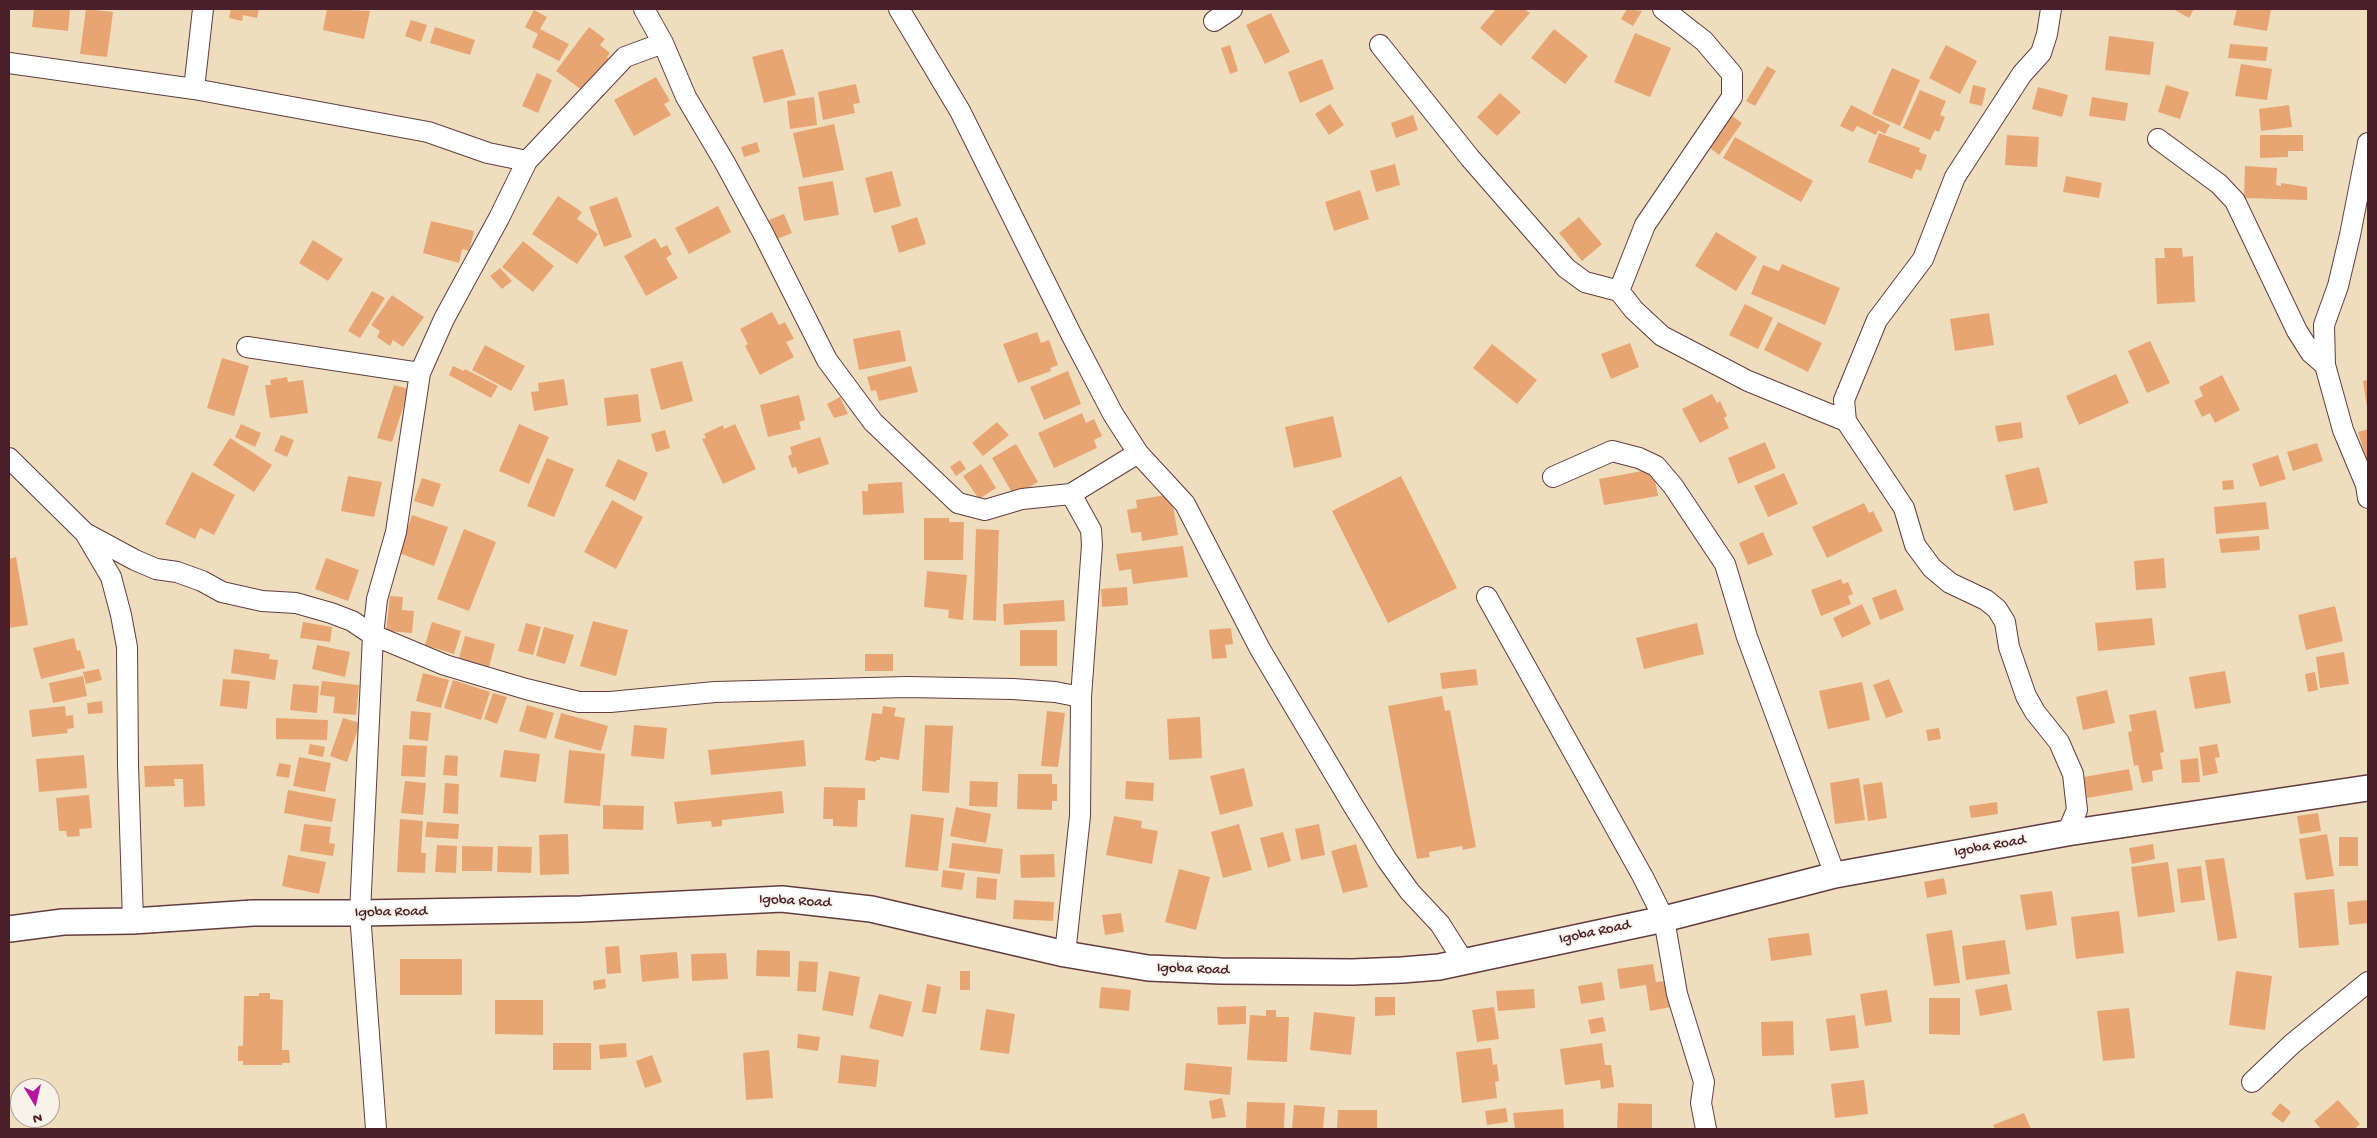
<!DOCTYPE html>
<style>
body{margin:0}
#map{position:relative;width:2377px;height:1138px;overflow:hidden;background:#efdebd;font-family:"Gochi Hand",sans-serif}
canvas{display:block}
.frame{position:absolute;inset:0;border:10px solid #4a1f2b;pointer-events:none}
.north{position:absolute;left:10px;top:1078px;width:50px;height:50px;box-sizing:border-box;background:#f7f3e8;border:1px solid #b29e9c;border-radius:50%;rotate:171deg;font-size:14px;font-weight:700;line-height:20px;text-align:center;color:#4a1f2b}
.north::after{content:'';display:block;margin:auto;width:18px;height:22px;background:#b5179e;clip-path:polygon(50% 0,100% 100%,50% 72%,0 100%)}
</style>
<div id="map">
<canvas width="2377" height="1138"></canvas>
<div class="frame"></div>
<div class="north">N</div>
</div>
<script>
const g = document.querySelector('canvas').getContext('2d');
g.lineJoin = 'round';
function fillPath(path, color) { g.fillStyle = color; g.fill(path, 'evenodd'); }
const toPath = rows => new Path2D(rows.map(r => 'M' + r).join(''));
function strokePath(path, color, width, dash) { g.strokeStyle = color; g.lineWidth = width; g.lineCap = dash ? 'butt' : 'round'; g.setLineDash(dash || []); g.stroke(path); }
function label(font, color, halo, rows, align = 'center') {
  g.font = font + ' "Gochi Hand",sans-serif'; g.lineWidth = 4; g.setLineDash([]); g.textBaseline = 'middle'; g.strokeStyle = halo; g.fillStyle = color; for (const [text, x, y, turn = 0] of rows) {
    g.save(); g.translate(x, y); g.rotate((+turn || 0) * Math.PI / 180); g.textAlign = isNaN(turn) ? turn : align; if (halo) g.strokeText(text, 0, 0); g.fillText(text, 0, 0); g.restore();
  }
}
const building = toPath([
 [34,9,70,9,68,31,32,27],
 [86,9,113,12,107,57,80,54],
 [231,9,259,9,257,18,243,15,242,21,229,18],
 [327,9,370,11,364,39,323,30],
 [1496,9,1524,9,1530,13,1501,46,1480,28],
 [1627,9,1642,11,1633,26,1621,19],
 [2173,9,2194,9,2189,18],
 [2237,9,2271,9,2267,31,2233,25],
 [534,10,547,17,540,29,569,44,559,61,532,47,538,34,525,27],
 [1271,13,1290,52,1265,64,1246,25],
 [411,20,427,25,421,42,405,36],
 [435,27,475,40,470,55,430,43],
 [589,27,605,39,600,45,610,53,607,57,613,61,587,94,556,71],
 [1554,29,1588,56,1565,84,1531,58],
 [1635,33,1671,48,1650,97,1614,82],
 [2109,36,2154,42,2150,75,2105,70],
 [2230,44,2268,47,2266,61,2228,58],
 [1230,45,1238,71,1230,74,1221,48],
 [1946,45,1977,61,1960,94,1929,78],
 [783,49,796,95,764,103,752,57],
 [1322,59,1334,89,1300,103,1288,72],
 [2241,64,2272,69,2267,100,2235,96],
 [1767,66,1776,71,1755,106,1746,101],
 [1892,68,1920,80,1900,126,1872,114],
 [537,73,552,80,538,113,522,106],
 [656,77,670,101,664,104,671,115,634,136,614,100],
 [856,84,860,103,853,104,855,113,823,120,818,92],
 [1973,85,1986,88,1982,106,1969,103],
 [2166,85,2189,92,2180,119,2158,112],
 [2038,87,2068,95,2062,117,2032,109],
 [1920,90,1946,101,1940,115,1945,117,1939,132,1935,130,1930,140,1903,128],
 [1500,93,1521,112,1497,136,1477,117],
 [814,97,817,125,790,129,787,101],
 [2092,97,2128,103,2125,121,2089,116],
 [1330,104,1344,125,1329,135,1315,114],
 [1851,105,1890,125,1885,134,1878,130,1876,135,1857,126,1853,132,1840,126],
 [2289,105,2292,127,2261,131,2259,109],
 [1413,115,1418,130,1396,138,1391,123],
 [1732,116,1742,123,1719,155,1710,148],
 [834,124,844,170,803,178,793,133],
 [1879,133,1920,148,1919,152,1927,155,1921,171,1916,169,1912,179,1868,162],
 [2007,135,2039,137,2037,167,2005,165],
 [2260,135,2303,135,2303,151,2288,151,2288,157,2260,158],
 [1735,137,1813,181,1801,202,1723,158],
 [757,142,760,152,744,157,741,147],
 [1395,164,1400,185,1376,192,1370,171],
 [2245,166,2277,168,2276,185,2281,186,2281,183,2307,187,2307,200,2244,198],
 [892,171,901,206,874,213,865,178],
 [2066,176,2102,183,2099,198,2063,192],
 [833,181,839,215,804,221,798,187],
 [1360,190,1369,219,1334,231,1325,202],
 [558,196,582,212,577,219,598,234,577,264,532,234],
 [617,197,632,237,604,247,589,207],
 [718,206,731,232,689,254,675,228],
 [784,214,792,233,777,239,769,220],
 [917,217,926,244,899,253,891,226],
 [1579,217,1602,244,1582,261,1559,233],
 [431,221,474,231,469,251,462,249,459,263,423,253],
 [1716,232,1757,257,1736,291,1695,266],
 [655,238,661,248,667,245,672,254,666,258,678,278,646,296,624,256],
 [313,240,343,259,328,281,299,263],
 [523,241,554,266,533,292,502,267],
 [2164,248,2182,248,2183,257,2193,256,2195,302,2157,304,2155,258,2165,258],
 [1782,264,1840,288,1825,325,1751,294,1763,265,1779,271],
 [500,268,512,281,502,289,490,276],
 [372,291,385,298,360,338,348,331],
 [392,295,424,317,403,347,393,340,390,346,377,337,380,331,371,325],
 [1745,304,1773,318,1758,349,1729,335],
 [772,312,779,325,785,322,794,339,786,342,794,357,760,375,745,346,748,344,740,329],
 [1989,313,1994,345,1955,351,1950,319],
 [1778,322,1822,343,1808,372,1764,350],
 [900,330,906,361,859,370,853,339],
 [1037,332,1041,343,1049,340,1058,365,1050,368,1051,371,1018,383,1003,344],
 [2150,341,2170,383,2147,393,2128,351],
 [1630,343,1639,367,1611,379,1601,354],
 [1492,344,1537,380,1517,404,1473,368],
 [485,345,525,366,511,391,472,370],
 [222,358,249,366,234,416,207,408],
 [682,361,693,401,661,410,650,369],
 [453,366,464,371,465,369,498,386,491,398,449,375],
 [911,366,918,392,879,401,876,390,871,391,867,377],
 [1068,371,1081,404,1044,420,1030,387],
 [2116,374,2129,403,2079,425,2066,396],
 [2222,375,2240,410,2215,423,2210,413,2202,417,2194,401,2203,396,2199,387],
 [287,377,288,382,303,380,308,413,270,418,265,385,271,385,270,380],
 [564,379,568,405,534,411,531,392,539,391,538,383],
 [2368,380,2368,407,2367,407,2363,381],
 [394,385,409,389,392,442,377,438],
 [638,394,641,422,607,426,604,398],
 [1712,394,1717,403,1720,401,1727,416,1724,418,1729,428,1700,443,1682,409],
 [799,395,805,420,799,422,801,429,768,437,760,405],
 [840,397,848,414,834,418,827,404],
 [1082,413,1086,423,1094,419,1102,436,1094,440,1097,448,1054,468,1038,433],
 [1333,416,1342,457,1294,468,1285,427],
 [997,422,1009,435,983,456,972,443],
 [2021,422,2023,438,1998,442,1995,426],
 [241,424,261,433,255,447,235,437],
 [519,424,549,437,529,484,499,471],
 [735,424,756,469,723,484,702,439,706,438,704,434,723,425,724,429],
 [2368,429,2368,464,2358,432],
 [665,430,670,448,656,452,651,434],
 [281,435,294,440,287,457,274,451],
 [820,437,829,464,798,474,796,467,792,468,788,456,792,454,790,447],
 [230,438,272,465,254,492,213,465],
 [1765,442,1776,468,1738,484,1728,458],
 [2317,443,2323,461,2293,471,2287,452],
 [1016,444,1038,482,1014,496,992,458],
 [2278,455,2286,479,2260,487,2252,464],
 [547,458,574,469,554,517,527,506],
 [618,459,648,473,635,501,605,486],
 [960,460,966,469,956,476,950,467],
 [981,464,996,488,979,499,963,476],
 [2039,467,2048,503,2014,511,2005,475],
 [1653,469,1658,496,1604,505,1599,479],
 [192,472,235,495,214,535,200,528,195,539,165,524],
 [1784,473,1798,504,1768,517,1754,486],
 [348,476,382,482,374,517,341,511],
 [1401,476,1457,588,1388,623,1332,511],
 [422,478,441,484,433,507,414,501],
 [2233,480,2234,489,2223,490,2222,481],
 [902,482,904,513,863,515,862,491,868,491,868,484],
 [1171,494,1178,535,1142,541,1141,532,1131,533,1127,510,1137,508,1136,500],
 [612,500,643,517,616,569,584,552],
 [2266,502,2269,529,2216,534,2214,507],
 [1864,503,1869,513,1873,511,1883,531,1827,558,1812,527],
 [412,515,448,527,434,566,399,553],
 [924,518,949,518,949,522,964,522,963,560,924,560],
 [464,529,496,542,469,611,437,599],
 [976,529,999,530,996,621,973,620],
 [1763,532,1773,555,1748,565,1739,543],
 [2259,536,2260,550,2221,553,2219,539],
 [1183,546,1188,577,1133,584,1131,569,1119,571,1116,554],
 [16,557,28,625,9,628,9,559],
 [326,558,359,570,348,601,315,589],
 [2164,558,2166,588,2136,590,2134,561],
 [927,571,967,575,963,620,948,618,949,610,924,607],
 [1841,579,1843,584,1848,582,1853,594,1848,596,1851,604,1821,616,1811,590],
 [1127,587,1128,605,1102,607,1101,589],
 [1896,589,1904,610,1880,620,1872,598],
 [390,596,403,597,402,610,414,611,412,633,386,631],
 [1064,600,1065,621,1004,625,1003,604],
 [1862,604,1871,624,1842,638,1833,618],
 [2335,606,2343,641,2306,650,2298,615],
 [2152,618,2155,645,2098,651,2095,623],
 [593,621,628,630,616,676,580,666],
 [303,622,332,627,330,642,300,638],
 [432,622,461,631,454,654,425,645],
 [526,623,541,627,533,655,518,651],
 [1697,623,1704,654,1644,669,1636,638],
 [544,627,574,635,565,664,536,656],
 [1231,628,1233,644,1225,645,1227,658,1212,659,1209,630],
 [1020,630,1057,630,1057,666,1020,666],
 [465,636,495,644,489,667,459,658],
 [74,638,77,651,80,650,85,668,41,679,33,648],
 [317,645,350,652,345,677,312,669],
 [234,649,270,654,269,659,278,660,275,680,231,673],
 [2344,652,2349,684,2320,688,2316,657],
 [865,654,893,654,893,671,865,671],
 [99,669,102,680,86,684,83,672],
 [1476,669,1478,685,1442,689,1440,673],
 [2225,671,2231,703,2195,709,2189,677],
 [2315,672,2318,690,2308,692,2305,674],
 [423,673,449,680,441,708,416,701],
 [83,676,87,696,53,703,49,683],
 [223,679,250,681,247,709,220,706],
 [1889,679,1903,712,1886,718,1873,685],
 [453,680,490,692,481,720,444,708],
 [322,681,359,685,356,715,333,713,335,697,320,695],
 [1862,682,1870,720,1828,729,1819,691],
 [293,684,319,686,317,713,290,710],
 [2107,690,2115,723,2083,730,2076,697],
 [493,693,507,697,497,724,484,719],
 [1442,696,1445,711,1450,710,1476,847,1463,850,1462,846,1429,852,1430,857,1417,859,1388,706],
 [102,701,103,713,88,714,87,703],
 [527,705,554,713,546,739,519,731],
 [65,706,66,716,73,715,74,728,67,729,68,733,32,737,29,710],
 [883,706,896,708,894,716,905,718,899,760,880,757,880,760,876,760,876,762,865,760,872,713,882,714],
 [2156,710,2164,752,2160,753,2163,769,2152,771,2153,781,2142,783,2138,765,2134,766,2128,732,2132,731,2129,715],
 [411,711,431,713,428,741,409,739],
 [1047,711,1065,713,1058,767,1041,766],
 [561,713,608,726,601,751,554,738],
 [1200,717,1202,758,1169,760,1167,719],
 [276,718,328,720,327,740,276,739],
 [343,718,360,723,347,762,330,756],
 [634,725,667,728,664,759,631,756],
 [925,725,953,726,949,793,922,791],
 [1939,728,1941,739,1928,741,1926,730],
 [804,740,806,766,711,775,708,750],
 [310,744,325,747,323,757,308,754],
 [2217,744,2220,757,2215,758,2218,773,2203,776,2199,747],
 [403,745,427,746,425,777,401,776],
 [504,750,540,754,536,782,500,777],
 [569,750,605,754,600,806,564,803],
 [84,755,87,788,39,792,36,759],
 [445,755,458,756,457,776,443,775],
 [299,757,331,763,325,792,293,786],
 [2198,758,2200,782,2182,783,2180,760],
 [279,763,291,765,289,778,276,776],
 [203,764,205,806,184,807,183,779,174,779,175,786,145,787,144,766],
 [1244,768,1253,806,1220,815,1210,776],
 [2129,769,2133,790,2087,798,2084,777],
 [1018,774,1052,774,1052,784,1057,784,1057,801,1052,801,1052,810,1017,809],
 [1859,778,1865,820,1835,824,1830,783],
 [405,781,426,783,423,815,401,813],
 [970,781,998,782,997,807,969,806],
 [1126,781,1154,783,1153,801,1125,799],
 [1882,782,1887,818,1868,821,1863,785],
 [445,783,459,784,458,814,443,813],
 [824,787,865,788,865,800,858,800,857,827,833,826,833,819,823,819],
 [288,790,336,799,332,822,284,813],
 [782,791,784,813,722,820,722,826,712,827,711,821,677,824,674,802],
 [89,795,92,828,79,829,80,836,67,837,66,831,59,831,56,798],
 [1997,802,1998,814,1971,818,1969,806],
 [603,805,644,806,643,830,603,829],
 [956,807,991,814,986,843,950,836],
 [2318,813,2321,831,2300,834,2297,816],
 [911,814,944,818,938,871,905,867],
 [1114,816,1142,821,1141,828,1158,831,1152,864,1106,855],
 [400,819,423,821,421,853,426,853,425,873,397,872],
 [427,822,459,824,458,839,425,837],
 [304,824,331,827,329,843,335,844,333,856,300,851],
 [1239,824,1252,870,1223,878,1211,832],
 [1319,824,1325,855,1301,860,1295,829],
 [1283,832,1291,861,1268,868,1260,838],
 [568,834,569,874,540,875,539,835],
 [2327,834,2334,876,2306,880,2299,839],
 [2339,837,2358,837,2358,866,2339,866],
 [952,843,1003,849,1000,874,949,868],
 [1356,844,1368,887,1343,893,1331,851],
 [2153,844,2155,859,2132,864,2129,848],
 [437,845,457,846,456,873,435,872],
 [462,846,493,847,492,871,462,871],
 [498,846,532,847,531,873,497,872],
 [1054,854,1055,877,1021,878,1020,855],
 [288,855,326,862,319,894,282,886],
 [2224,858,2237,938,2218,941,2205,860],
 [2168,862,2175,912,2138,917,2131,867],
 [2201,866,2205,900,2181,903,2177,869],
 [1179,869,1210,877,1196,930,1165,922],
 [943,870,965,873,962,890,941,887],
 [977,877,997,879,996,900,976,898],
 [1944,878,1947,894,1927,898,1924,882],
 [2334,889,2339,945,2299,948,2294,893],
 [2052,891,2057,925,2026,930,2020,895],
 [1014,900,1054,902,1053,921,1013,919],
 [2368,900,2368,923,2349,925,2347,902],
 [2119,911,2124,953,2076,959,2071,917],
 [1121,913,1124,932,1105,935,1102,915],
 [1952,930,1960,983,1934,986,1926,934],
 [1809,933,1812,955,1771,961,1768,938],
 [2005,940,2010,974,1966,980,1962,946],
 [619,946,621,973,607,974,605,947],
 [757,950,790,951,790,977,756,976],
 [677,952,679,978,642,982,640,955],
 [726,953,728,979,692,981,691,954],
 [400,959,462,959,462,995,400,995],
 [799,961,818,962,816,992,797,991],
 [1653,964,1656,982,1667,981,1671,1007,1650,1011,1646,985,1620,989,1617,969],
 [829,971,860,977,853,1016,822,1010],
 [960,971,970,971,970,990,960,990],
 [2236,971,2272,976,2265,1030,2229,1025],
 [605,979,606,988,594,990,593,981],
 [1602,982,1605,1000,1581,1004,1578,986],
 [927,984,941,987,936,1014,922,1012],
 [2007,984,2012,1010,1980,1016,1975,990],
 [1101,987,1131,990,1129,1011,1099,1008],
 [1534,989,1535,1008,1498,1011,1496,991],
 [1887,990,1892,1022,1865,1026,1860,994],
 [259,993,270,993,270,999,283,1000,282,1050,289,1050,290,1063,282,1063,282,1065,243,1065,243,1061,238,1061,238,1046,243,1046,244,996,259,996],
 [879,994,912,1002,903,1037,869,1028],
 [1375,997,1395,997,1395,1015,1375,1016],
 [1929,998,1960,998,1960,1035,1929,1034],
 [495,1000,543,1000,543,1035,495,1034],
 [1246,1006,1246,1024,1218,1025,1217,1007],
 [1494,1007,1499,1039,1477,1042,1472,1010],
 [2129,1008,2135,1058,2103,1061,2097,1011],
 [986,1009,1015,1014,1009,1054,980,1050],
 [1266,1010,1276,1010,1276,1017,1289,1017,1287,1062,1247,1060,1250,1015,1266,1016],
 [1314,1012,1355,1017,1351,1055,1310,1050],
 [1855,1015,1859,1048,1830,1051,1826,1019],
 [1603,1017,1606,1031,1591,1034,1588,1020],
 [1793,1021,1794,1055,1762,1056,1761,1022],
 [798,1034,820,1037,818,1051,797,1048],
 [553,1043,591,1043,591,1070,553,1070],
 [626,1043,627,1057,600,1059,599,1045],
 [1602,1043,1605,1065,1611,1065,1614,1087,1601,1089,1600,1080,1565,1085,1560,1049],
 [1491,1048,1493,1065,1497,1064,1499,1081,1495,1082,1497,1098,1462,1103,1456,1052],
 [769,1050,773,1098,746,1100,743,1053],
 [652,1055,662,1082,645,1088,636,1061],
 [841,1055,879,1060,876,1087,838,1083],
 [1186,1063,1232,1067,1230,1095,1184,1090],
 [1864,1080,1868,1114,1835,1118,1831,1084],
 [1222,1098,1226,1117,1212,1119,1209,1101],
 [2338,1100,2360,1124,2354,1129,2321,1129,2314,1121],
 [1247,1102,1285,1103,1284,1129,1246,1128],
 [1618,1103,1652,1104,1652,1129,1617,1129],
 [2280,1103,2291,1112,2283,1123,2271,1114],
 [1294,1105,1325,1107,1323,1129,1292,1129],
 [1506,1108,1508,1122,1487,1125,1485,1111],
 [1563,1109,1564,1129,1515,1129,1513,1113],
 [1338,1110,1377,1110,1377,1129,1337,1129],
 [2024,1113,2031,1129,1995,1129,1993,1125]
]);
const minor = toPath([
 [644,9,663,43,686,97,725,163,763,233,827,360,873,422,958,503,985,510,1022,499,1071,494,1091,530,1092,545,1081,697,1080,816,1065,954],
 [899,9,960,111,1072,336,1113,414,1138,453,1185,504,1260,649,1354,807,1387,860,1410,892,1440,924,1464,962],
 [2051,9,2047,34,2041,53,2022,74,1955,177,1923,259,1877,320,1844,400,1846,421,1904,508,1915,545,1932,568,1950,583,1986,600,1997,609,2005,622,2009,647,2026,696,2035,712,2059,742,2073,774,2077,810,2067,833],
 [1214,21,1232,9],
 [1380,45,1470,158,1566,268,1585,282,1619,291,1634,310,1662,336,1748,381,1846,421],
 [9,63,194,89,428,132,488,153,527,161],
 [194,89,203,9],
 [2158,139,2219,184,2235,201,2297,331,2311,353,2325,365,2343,430,2366,485,2368,498],
 [1619,291,1645,225,1732,97,1732,74,1704,41,1663,9],
 [247,347,420,373],
 [2325,365,2324,325,2338,286,2350,235,2368,143],
 [9,458,85,533,111,577,121,615,127,647,128,765,133,921],
 [1553,477,1612,451,1639,458,1656,466,1673,486,1725,564,1747,637,1835,875],
 [1071,494,1138,453],
 [85,533,135,560,156,569,177,572,202,581,222,592,262,601,296,603,331,613,352,621,373,635,445,665,526,689,579,702,610,702,715,692,907,687,1013,689,1055,692,1081,697],
 [1487,597,1643,877,1664,919,1677,994,1704,1082,1701,1103,1706,1129],
 [2252,1082,2292,1044,2368,982],
 [376,1129,360,913,373,635,377,599,396,532,420,373,444,319,499,218,527,161,625,57,663,43]
]);
const tertiary = toPath([
 [9,929,63,922,133,921,253,913,360,913,581,909,782,899,871,909,1065,954,1148,968,1221,971,1352,972,1402,970,1439,967,1664,919,1835,875,2067,833,2368,788]
]);
const streetNames = [
 ["Igoba Road",1990,847,-10],
 ["Igoba Road",795,902,3],
 ["Igoba Road",391,913,-1],
 ["Igoba Road",1595,933,-12],
 ["Igoba Road",1193,970,2]
];
fillPath(building, '#e8a574');
strokePath(minor, '#633c41', 22);
strokePath(tertiary, '#633c41', 28);
strokePath(minor, '#fff', 20);
strokePath(tertiary, '#fff', 25);
label('15px', '#4a1f2b', '#f7f3e8', streetNames);
</script>
